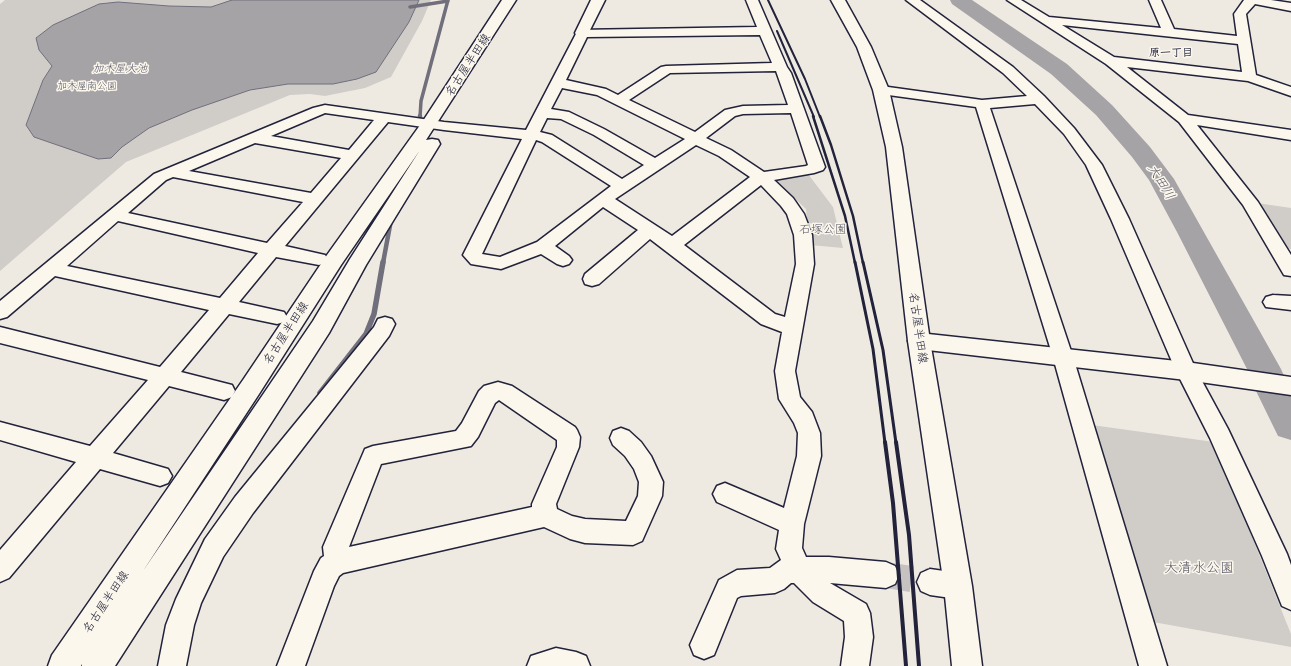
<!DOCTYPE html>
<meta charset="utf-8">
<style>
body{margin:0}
canvas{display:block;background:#eeeae2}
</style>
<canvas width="1291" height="666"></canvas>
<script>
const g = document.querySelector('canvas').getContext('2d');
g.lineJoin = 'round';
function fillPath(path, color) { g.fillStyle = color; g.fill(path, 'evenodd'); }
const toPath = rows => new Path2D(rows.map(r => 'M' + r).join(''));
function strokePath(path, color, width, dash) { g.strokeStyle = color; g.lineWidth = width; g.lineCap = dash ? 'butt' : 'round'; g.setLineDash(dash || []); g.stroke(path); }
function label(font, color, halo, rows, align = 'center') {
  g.font = font + ' Delius,"Klee One",sans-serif'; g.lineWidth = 3; g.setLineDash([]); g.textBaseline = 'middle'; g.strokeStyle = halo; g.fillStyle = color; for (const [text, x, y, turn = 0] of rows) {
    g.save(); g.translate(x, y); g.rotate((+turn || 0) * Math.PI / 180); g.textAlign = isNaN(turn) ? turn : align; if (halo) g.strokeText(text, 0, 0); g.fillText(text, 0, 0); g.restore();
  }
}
const green = toPath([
 [5,0,431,0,422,21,391,77,365,88,325,96,310,94,290,95,126,162,0,271,0,4],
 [808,174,833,207,843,248,810,245,806,209,772,177],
 [1250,202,1291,208,1291,249,1276,247],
 [1092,425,1214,442,1291,634,1291,647,1153,622]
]);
const water = toPath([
 [232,0,419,0,409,22,376,72,357,79,333,84,288,84,250,90,192,110,149,128,122,147,111,158,98,159,34,137,26,125,43,80,52,66,39,50,36,38,53,25,99,4,118,2,169,6,211,7,232,0]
]);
const streamFar2 = toPath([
 [410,7,448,1],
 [420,117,421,101,448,0]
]);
const streamFar1 = toPath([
 [419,126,420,116],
 [383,263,391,220]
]);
const stream = toPath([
 [320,393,366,334,374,314,383,262]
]);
const river = toPath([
 [950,0,972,0,1067,64,1112,105,1150,147,1174,179,1281,369,1291,392,1291,440,1278,436,1257,393,1247,369,1177,232,1149,180,1132,157,1096,115,1051,74,952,4,950,0]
]);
const streetTunnel = toPath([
 [886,575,930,582]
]);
const street = toPath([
 [746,0,758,0,787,67,791,73,825,167,823,170,814,173,774,180,793,198,804,214,812,235,814,264,795,371,800,397,812,412,820,433,821,456,804,524,802,548,806,557,829,557,886,562,895,566,899,575,895,584,886,588,830,583,866,604,870,613,873,637,869,666,841,666,845,637,844,621,813,602,794,583,791,583,784,589,775,593,741,596,737,598,714,655,704,659,694,655,690,645,719,580,737,570,770,568,781,560,776,549,779,530,717,502,713,494,717,486,725,483,784,508,797,456,798,433,794,423,779,399,775,371,782,332,761,324,650,239,599,284,592,286,585,284,583,279,585,274,638,230,603,207,555,246,569,256,572,260,569,264,563,266,557,264,541,254,501,269,471,264,463,255,522,139,444,130,388,122,285,246,325,255,328,259,325,263,319,265,276,257,239,302,284,312,287,317,284,322,277,324,229,314,181,372,232,385,235,391,232,397,224,400,169,386,113,453,168,469,172,476,168,483,160,486,100,469,9,578,0,582,0,550,76,462,0,440,0,422,90,446,148,380,0,343,0,327,160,367,209,310,55,276,7,317,0,319,0,301,154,174,313,108,325,105,444,122,526,130,578,30,757,27,746,0],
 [760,35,772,63,666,66,661,67,618,95,606,89,566,80,587,37,760,35],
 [776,71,788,105,743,106,725,110,695,132,629,100,670,73,776,71],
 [562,88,597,95,685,139,655,158,604,129,569,112,551,109,562,88],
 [325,113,374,120,349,150,271,136,325,113],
 [791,113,808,165,806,166,764,172,731,150,706,138,735,116,743,114,791,113],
 [547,118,561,119,594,135,644,165,622,179,552,135,540,132,547,118],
 [536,140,542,142,611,186,537,242,500,257,482,254,536,140],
 [255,143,341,158,311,193,189,171,255,143],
 [696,145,719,156,750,177,672,236,615,199,696,145],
 [173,177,303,202,267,243,128,213,166,180,173,177],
 [761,185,781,206,787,214,794,235,796,264,785,317,775,314,684,245,761,185],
 [118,221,258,253,220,298,67,266,118,221],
 [906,0,920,0,1013,67,1044,96,1074,128,1102,165,1129,219,1196,370,1228,429,1287,554,1291,565,1291,610,1282,606,1262,556,1210,438,1176,371,1111,219,1086,165,1064,134,1035,104,990,108,1073,357,1167,666,1139,666,1053,357,976,107,881,94,876,93,874,90,876,87,881,86,982,100,1027,96,1003,73,906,0],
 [1007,0,1021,0,1049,17,1161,28,1149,0,1161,0,1174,29,1237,36,1234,14,1244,0,1271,0,1291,3,1291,11,1255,4,1246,14,1256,75,1291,87,1291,96,1248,81,1127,67,1188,115,1291,130,1291,140,1197,125,1258,202,1291,255,1291,276,1284,275,1243,205,1179,122,1106,64,1007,0],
 [1062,25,1238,44,1242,72,1114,57,1062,25],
 [1273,295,1291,296,1291,310,1266,307,1263,302,1266,297,1273,295],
 [385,317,392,319,395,324,389,336,253,513,223,557,201,603,194,625,186,666,158,666,166,625,176,599,205,539,235,497,374,327,378,319,385,317],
 [498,382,512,386,575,427,577,430,580,437,579,447,556,504,557,509,572,516,585,519,626,521,638,496,639,482,634,469,625,456,613,445,610,438,613,431,621,428,629,431,641,442,651,456,663,482,662,496,642,541,633,545,585,543,570,539,544,527,343,573,339,576,334,586,305,666,277,666,314,571,321,558,324,556,323,547,365,449,373,446,456,431,462,423,479,391,484,386,498,382],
 [499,400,557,440,557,447,532,504,532,507,349,547,381,464,471,446,478,437,495,403,499,400],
 [930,569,958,573,967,577,971,586,967,595,958,599,930,595,921,591,917,582,921,573,930,569],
 [556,648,576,652,586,656,590,666,527,666,531,656,556,648]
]);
const secondary = toPath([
 [591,0,605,0,587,36,582,37,577,36,575,33,591,0],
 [919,333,1186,362,1291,377,1291,395,1186,380,919,349,911,347,908,341,911,335,919,333]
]);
const primary = toPath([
 [502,0,516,0,426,140,432,139,438,140,440,144,366,265,329,333,115,666,82,666,82,664,81,666,48,666,52,655,243,380,327,255,423,121,502,0],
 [420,150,350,259,313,321,143,571,259,394,341,265,420,150],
 [831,0,845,0,871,47,889,90,902,147,930,341,972,586,982,666,952,666,944,586,908,341,886,147,873,90,857,47,831,0]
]);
const railFar3 = toPath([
 [768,0,805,79,820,117],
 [777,31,814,117]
]);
const railFar2 = toPath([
 [813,116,845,216,855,263],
 [820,116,831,145,853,216,863,263]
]);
const railFar1 = toPath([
 [855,262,873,349,885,443],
 [863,262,883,350,896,443]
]);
const rail = toPath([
 [885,442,893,503,906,666],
 [896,442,909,535,919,666]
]);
const farParknames = [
 ["加木屋南公園",87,86]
];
const farNeighbourhoodnames = [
 ["原一丁目",1171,53]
];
const farWaternames = [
 ["加木屋大池",120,69]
];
const streetNames = [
 ["名古屋半田線",468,65,-57],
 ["名古屋半田線",918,328,82],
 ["名古屋半田線",286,333,-57],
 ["名古屋半田線",106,602,-56]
];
const parkNames = [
 ["石塚公園",823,230]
];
const waterNames = [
 ["大田川",1161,182,58]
];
const nearParknames = [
 ["大清水公園",1199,568]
];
fillPath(green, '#d0cdc9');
fillPath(water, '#a6a3a7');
strokePath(water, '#716f7c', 1);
strokePath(streamFar2, '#716f7c', 3.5);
strokePath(streamFar1, '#716f7c', 4.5);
strokePath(stream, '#716f7c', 5.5);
fillPath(river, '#a6a3a7');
strokePath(streetTunnel, '#c5c2c1', 26, [26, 12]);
strokePath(street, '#22223b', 3);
strokePath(secondary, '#22223b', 3);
strokePath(primary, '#22223b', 3);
fillPath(street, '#fbf7ec');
fillPath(secondary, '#fbf7ec');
fillPath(primary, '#fbf7ec');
strokePath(railFar3, '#22223b', 2);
strokePath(railFar2, '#22223b', 2.5);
strokePath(railFar1, '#22223b', 3);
strokePath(rail, '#22223b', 4);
label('10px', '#565566', '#fbf7ec', farParknames);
label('bold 11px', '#22223b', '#fbf7ec', farNeighbourhoodnames);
label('italic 11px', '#575666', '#fbf7ec', farWaternames);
label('12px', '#22223b', '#fbf7ec', streetNames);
label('12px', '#565566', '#fbf7ec', parkNames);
label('italic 13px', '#575666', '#fbf7ec', waterNames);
label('14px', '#565566', '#fbf7ec', nearParknames);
</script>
